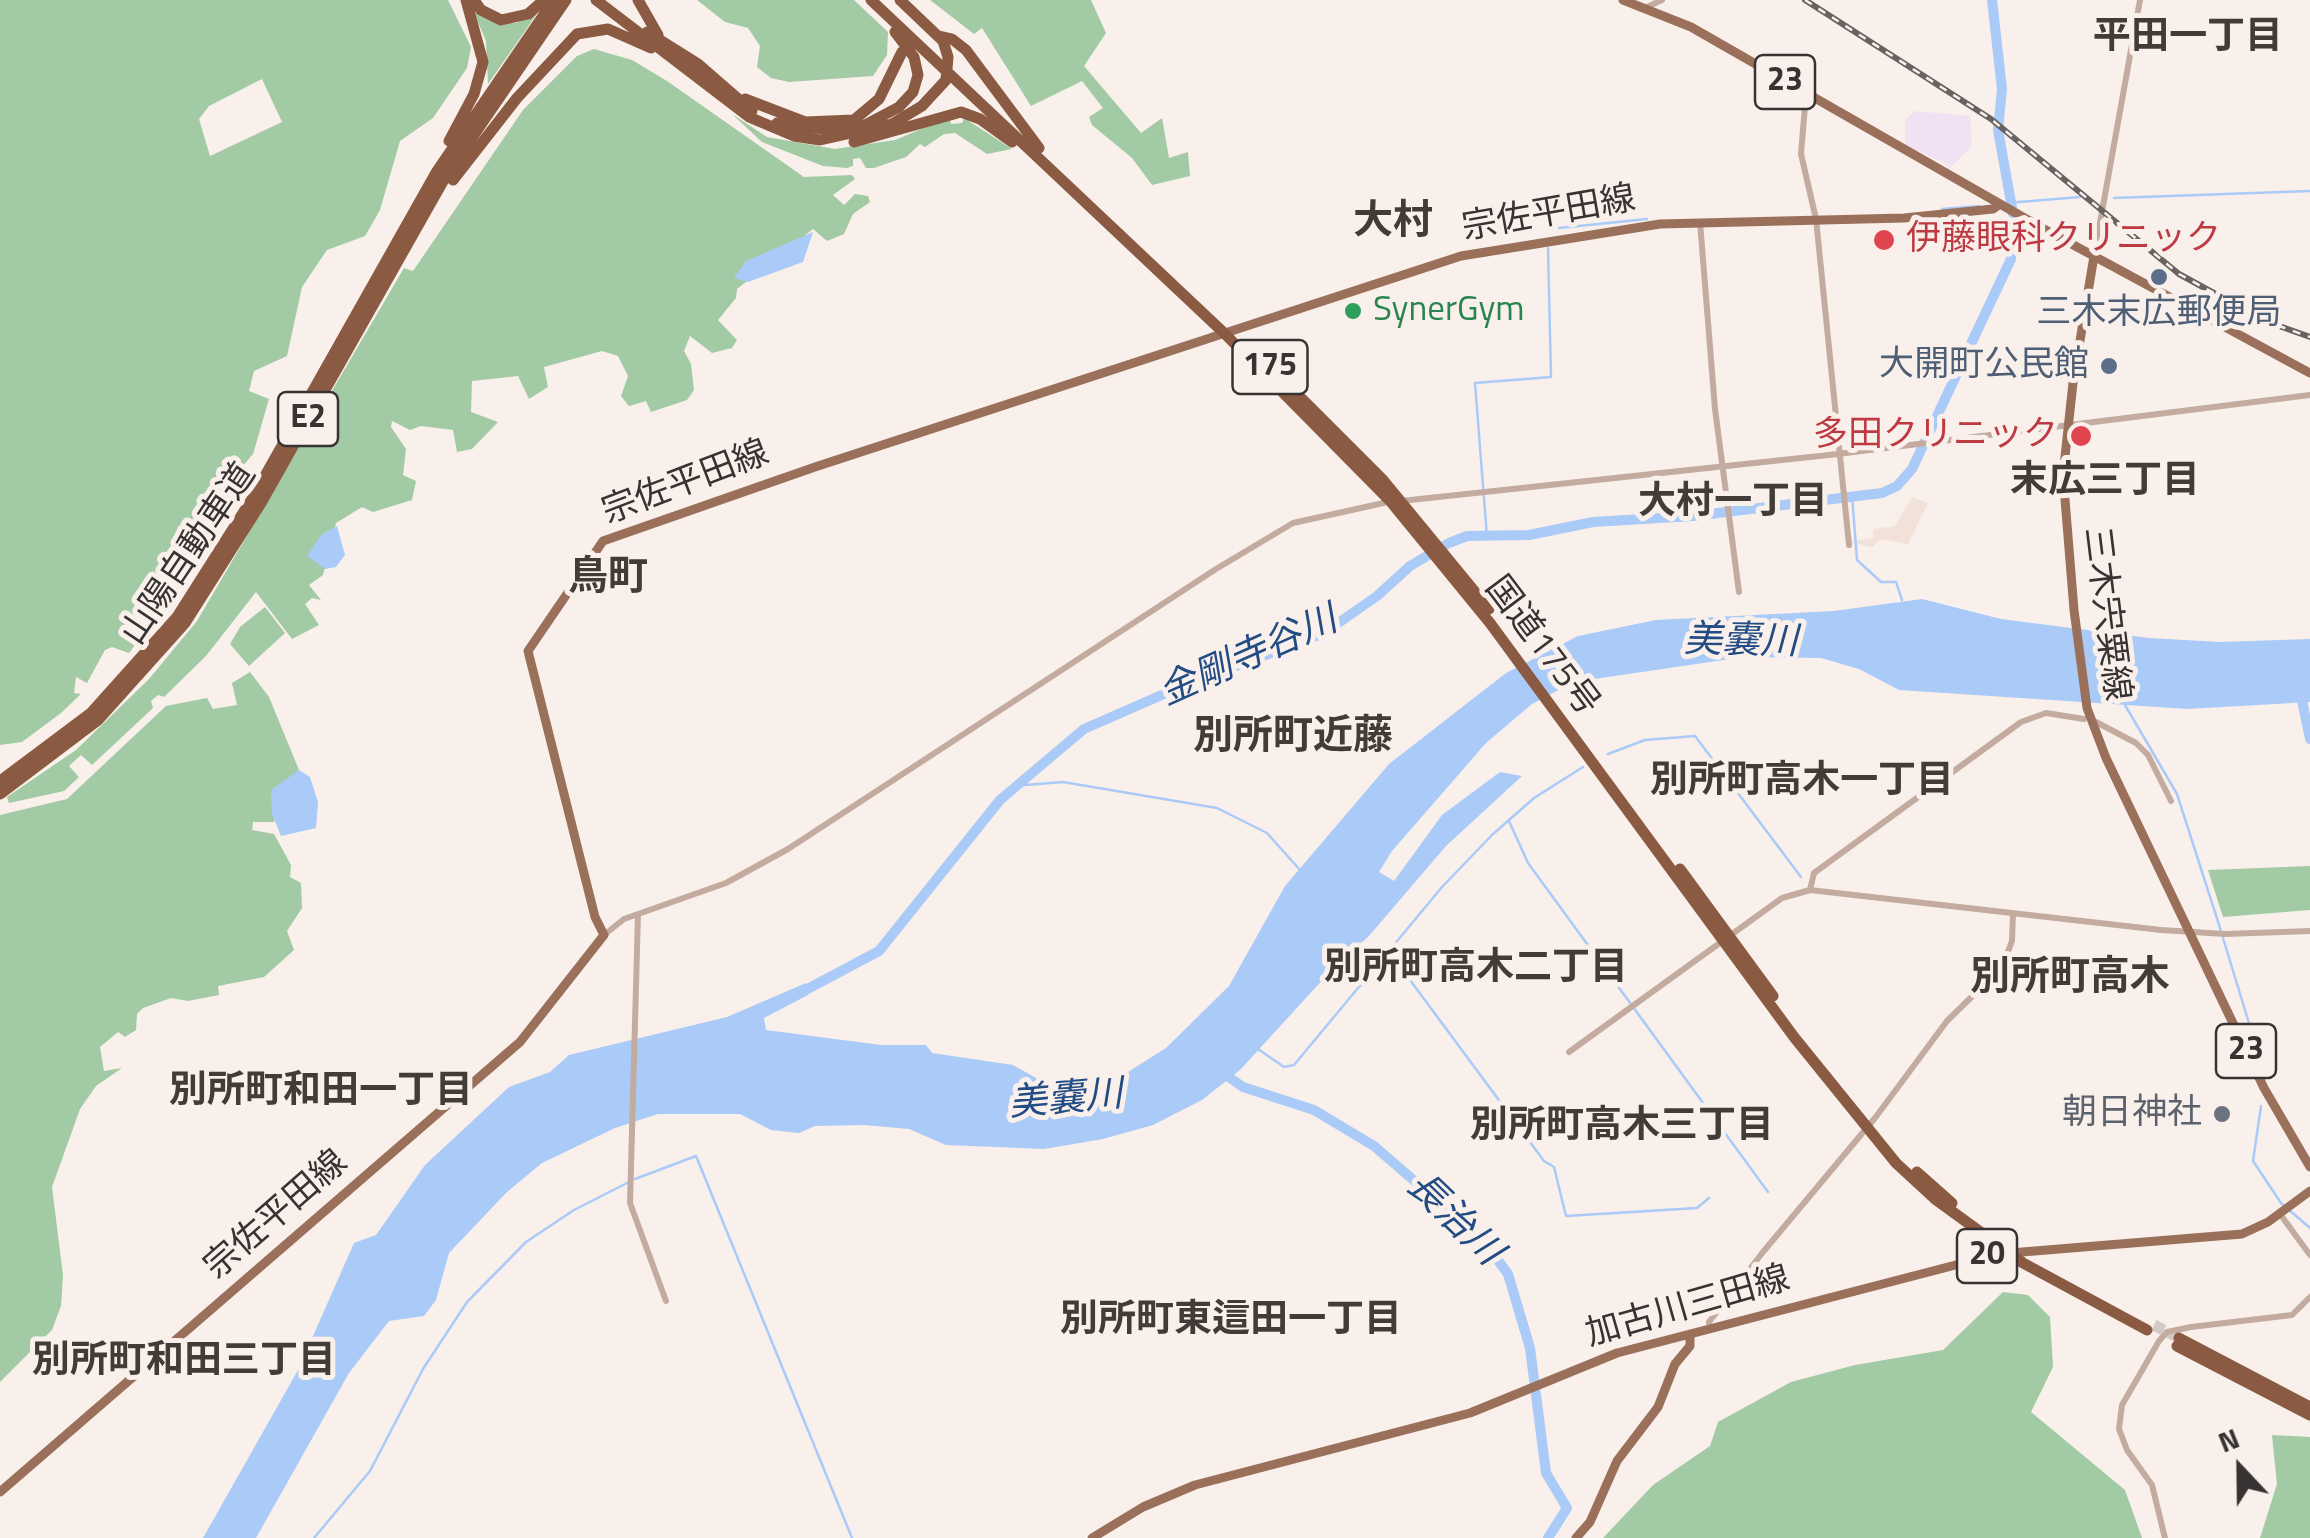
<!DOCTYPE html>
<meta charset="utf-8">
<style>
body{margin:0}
#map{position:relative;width:2310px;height:1538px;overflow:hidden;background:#f9f0eb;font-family:"Titillium Web",sans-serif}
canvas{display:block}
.north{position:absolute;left:2190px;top:1418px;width:100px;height:100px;-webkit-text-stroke:8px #f9f0eb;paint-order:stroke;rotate:338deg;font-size:28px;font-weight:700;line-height:40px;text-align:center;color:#373332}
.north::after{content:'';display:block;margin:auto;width:35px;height:45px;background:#373332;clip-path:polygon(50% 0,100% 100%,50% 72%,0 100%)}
</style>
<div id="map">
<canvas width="2310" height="1538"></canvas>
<div class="north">N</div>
</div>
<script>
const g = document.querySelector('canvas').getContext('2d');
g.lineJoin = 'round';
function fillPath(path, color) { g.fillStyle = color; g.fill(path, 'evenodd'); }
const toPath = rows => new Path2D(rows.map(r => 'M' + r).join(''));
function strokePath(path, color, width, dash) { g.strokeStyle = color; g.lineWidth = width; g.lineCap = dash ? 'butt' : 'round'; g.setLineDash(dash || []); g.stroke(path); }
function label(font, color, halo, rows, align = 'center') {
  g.font = font + ' "Titillium Web","Noto Sans JP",sans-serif'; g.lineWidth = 10; g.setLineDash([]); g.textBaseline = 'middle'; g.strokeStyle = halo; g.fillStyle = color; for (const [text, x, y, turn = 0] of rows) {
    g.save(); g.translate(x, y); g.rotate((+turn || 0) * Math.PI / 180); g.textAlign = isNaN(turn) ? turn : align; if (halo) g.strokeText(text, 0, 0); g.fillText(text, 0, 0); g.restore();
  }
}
const built = toPath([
 [1912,497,1928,503,1908,544,1881,539,1872,547,1848,542,1873,538,1873,529,1895,526]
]);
const industrial = toPath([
 [1915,111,1970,116,1972,146,1949,169,1944,162,1905,146,1905,120]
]);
const green = toPath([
 [0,0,448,0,471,47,467,68,433,118,400,141,380,210,365,236,327,250,302,287,287,356,254,371,249,391,269,399,253,454,232,479,196,563,129,653,112,647,105,650,87,683,76,677,74,693,81,694,61,713,22,742,0,745],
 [262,79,282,122,210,156,199,119,209,106],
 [697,0,854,0,888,32,887,55,873,76,789,82,771,78,757,67,760,46,748,28,725,22],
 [930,0,1091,0,1106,33,1084,66,1141,133,1162,118,1169,158,1188,152,1190,176,1152,185,1132,158,1092,125,1089,117,1103,108,1082,81,1031,106,982,28,974,34],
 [469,1,503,23,516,23,541,8,488,84,486,41],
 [594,49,632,60,667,81,804,177,852,175,855,179,833,195,844,205,855,194,868,196,870,202,853,214,844,234,827,241,813,229,737,289,736,298,718,320,737,340,732,348,712,353,690,336,684,351,691,364,694,390,687,400,651,412,646,401,629,406,621,396,628,376,618,356,602,351,544,367,548,387,529,399,518,376,472,381,471,412,498,422,472,449,457,452,453,430,421,426,410,430,392,421,391,427,406,449,403,475,416,481,412,500,373,512,362,507,336,523,323,575,309,585,321,600,312,598,305,604,319,625,292,639,256,592,206,656,164,697,158,695,151,701,153,708,92,765,81,755,69,766,79,777,64,791,9,803,7,797,76,750,149,679,197,621,404,268,413,271,523,110,577,56],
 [732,114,767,137,835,149,895,140,938,122,950,119,951,124,962,123,964,118,1012,149,987,154,955,133,944,134,925,147,920,144,906,157,874,168,866,168,860,158,853,159,853,166,847,168,823,166,762,142],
 [265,607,285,633,249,666,230,644,240,627],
 [250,672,269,697,299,770,282,785,274,801,274,822,253,822,252,830,274,834,291,865,290,877,301,883,302,908,287,931,294,950,264,977,218,986,219,995,188,1001,171,998,143,1008,137,1014,136,1030,125,1037,118,1032,100,1047,104,1071,122,1068,96,1086,80,1109,52,1187,63,1275,61,1306,52,1330,0,1382,0,815,67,799,166,706,207,698,213,709,237,705,232,683],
 [2310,866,2310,910,2223,917,2208,870],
 [2003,1292,2028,1295,2050,1317,2053,1367,2031,1412,2125,1490,2142,1538,1603,1538,1653,1485,1710,1446,1718,1422,1791,1382,1855,1365,1943,1350],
 [2272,1435,2310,1437,2310,1538,2260,1538,2277,1484]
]);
const water = toPath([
 [813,232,803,262,748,282,734,278,746,261],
 [337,526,345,555,336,567,325,569,307,556,322,534],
 [1922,599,2001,619,2149,638,2220,642,2310,639,2310,702,2188,709,1899,690,1859,669,1821,658,1744,657,1574,682,1532,704,1486,743,1392,851,1379,872,1394,881,1442,815,1500,772,1522,776,1446,846,1369,936,1338,963,1240,1070,1202,1100,1153,1125,1103,1139,1044,1149,946,1145,909,1129,865,1125,815,1126,799,1133,771,1130,740,1114,658,1114,615,1128,542,1163,507,1192,449,1253,436,1300,424,1316,389,1321,349,1373,256,1538,203,1538,298,1370,354,1243,376,1235,425,1165,509,1087,550,1072,569,1055,727,1017,806,983,808,995,764,1018,766,1030,881,1045,926,1045,932,1053,1013,1065,1045,1083,1087,1084,1128,1072,1166,1048,1229,986,1285,886,1389,764,1506,673,1578,636,1656,620,1834,611],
 [299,770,310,777,318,802,316,828,281,836,272,814,271,790]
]);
const stream = toPath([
 [2114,198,2310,191],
 [2007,203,2080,197],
 [1942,209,1979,206],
 [1559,228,1647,219],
 [1852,495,1857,560,1881,582,1896,582,1902,600],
 [1487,537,1475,383,1551,377,1548,248],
 [2125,705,2177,794,2221,931],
 [1608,754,1645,740,1695,736,1801,877],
 [1022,779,1025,785,1063,782,1217,808,1267,833,1300,870],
 [1509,821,1528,863,1768,1192],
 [2223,938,2259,1056],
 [1390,953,1544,1161,1554,1167,1566,1216,1697,1208,1709,1198],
 [1258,1049,1284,1067,1294,1065,1442,887,1492,835,1534,798,1583,767],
 [2261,1106,2253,1161,2281,1203,2310,1228],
 [635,1179,696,1156,852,1538],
 [314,1538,370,1471,423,1369,467,1302,526,1242,574,1210,627,1183]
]);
const river = toPath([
 [2300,691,2310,739],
 [798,994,879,951,1000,800,1084,729,1180,687,1324,633,1377,596,1410,566,1449,543,1467,536,1529,535,1593,522,1693,516,1882,493,1897,486,1912,469,2011,259,2014,219,1998,130,2002,89,1992,0],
 [1220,1071,1243,1087,1314,1110,1374,1146,1483,1240,1508,1274,1530,1348,1546,1473,1567,1508,1548,1538]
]);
const highwayTunnel = toPath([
 [2154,1325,2179,1338]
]);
const minor = toPath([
 [1647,7,1662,0],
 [1806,94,1801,154,1816,219,1849,545],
 [1700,222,1715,409,1739,592],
 [2094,256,2140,0],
 [1401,501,1838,454,2310,395],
 [2096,722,2136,743,2148,755,2171,801],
 [1810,890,1814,873,2021,722,2046,713,2084,719],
 [638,914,630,1203,666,1301],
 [604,935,624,919,726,883,788,849,1216,569,1293,523,1388,502],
 [1569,1052,1782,898,1810,890,2161,930,2225,934,2310,931],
 [2280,1214,2310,1255],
 [1710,1329,1709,1322,1763,1252,1875,1118,1947,1021,2002,967,2012,941,2013,913],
 [2165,1538,2152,1485,2127,1450,2119,1429,2122,1405,2159,1341,2167,1332,2191,1327,2292,1315,2310,1297]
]);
const major = toPath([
 [1623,0,1691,27,2042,228,2310,373],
 [2094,256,2073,383,2063,475,2074,610,2087,708,2106,758,2264,1088,2310,1167],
 [0,1492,520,1042,604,935,595,917,528,651,603,541,815,467,1461,256,1660,224,1904,218,1993,209,2000,204],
 [1092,1538,1143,1507,1195,1485,1470,1413,1617,1353,1998,1254,2242,1234,2268,1222,2310,1191],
 [1576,1538,1590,1522,1617,1461,1658,1407,1675,1364,1690,1346,1690,1334]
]);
const highway = toPath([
 [474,0,481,10,501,20,528,14,544,0],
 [596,0,749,117,794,136,820,140,892,124,922,106,946,80,948,57,943,41,900,0],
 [638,0,658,35],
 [871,0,1224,333,1391,502,1490,623,1794,1037,1896,1163,1935,1199,2023,1263,2147,1330],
 [647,32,698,64,752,111],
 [939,36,952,39,966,50,1039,148],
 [745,99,805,122,854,120,879,99,902,52],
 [777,123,839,131,865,125,899,107,913,92,918,75,914,57,895,32],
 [449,141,474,94,483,62,466,0],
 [854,142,961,112,980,119,1012,142],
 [453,180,517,98,577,34,608,29,651,48],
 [1270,367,1383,480,1489,609],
 [0,781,91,713,177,617,252,499,437,171,554,0],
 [0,794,98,720,185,623,261,503,446,176,566,0],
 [1680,869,1773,996],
 [1917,1172,1952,1203],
 [2179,1338,2308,1406],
 [2177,1346,2310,1415]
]);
const rail = toPath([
 [1805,0,1991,119,2179,274,2265,321,2310,337]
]);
const markers = [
 [1884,240,12,"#e0444e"],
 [2159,277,10,"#5c6f8a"],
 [1353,311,10,"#2e9e5b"],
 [2109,366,10,"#5c6f8a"],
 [2081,436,12,"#e0444e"],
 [2222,1114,10,"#6b7280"]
];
const shields = [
 [1785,82,60],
 [1270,367,75],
 [308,419,60],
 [2246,1051,60],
 [1987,1256,60]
];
const shieldNames = [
 ["23",1785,82],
 ["175",1270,367],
 ["E2",308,419],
 ["23",2246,1051],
 ["20",1987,1256]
];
const streetNames = [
 ["宗佐平田線",1549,215,-10],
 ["宗佐平田線",686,484,-21],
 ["山陽自動車道",190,555,-56],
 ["三木宍粟線",2105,614,83],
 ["国道175号",1541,647,53],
 ["宗佐平田線",277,1216,-41],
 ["加古川三田線",1688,1308,-16]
];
const healthNames = [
 ["伊藤眼科クリニック",1906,240],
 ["多田クリニック",2058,436,"right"]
];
const leisureNames = [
 ["SynerGym",1373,311]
];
const serviceNames = [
 ["三木末広郵便局",2159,314],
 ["大開町公民館",2089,366,"right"]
];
const worshipNames = [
 ["朝日神社",2202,1114]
];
const neighbourhoodNames = [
 ["平田一丁目",2188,39],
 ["末広三丁目",2105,483],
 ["大村一丁目",1733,504],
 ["別所町高木一丁目",1802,783],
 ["別所町高木二丁目",1476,970],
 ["別所町和田一丁目",321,1093],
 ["別所町高木三丁目",1622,1128],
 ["別所町東這田一丁目",1231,1322],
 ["別所町和田三丁目",184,1363]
];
const waterNames = [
 ["美嚢川",1741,643,1],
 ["金剛寺谷川",1249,658,-24],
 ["美嚢川",1066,1101,-5],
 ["長治川",1453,1220,44]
];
const quarterNames = [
 ["大村",1393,223],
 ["鳥町",608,579],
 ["別所町近藤",1293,738],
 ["別所町高木",2070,979]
];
fillPath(built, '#f1e1d8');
fillPath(industrial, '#f2e1f3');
fillPath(green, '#a2caa4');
fillPath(water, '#aacaf8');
strokePath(stream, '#aacaf8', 2.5);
strokePath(river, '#aacaf8', 10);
strokePath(highwayTunnel, '#d2cac6', 11, [11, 5.5]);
strokePath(minor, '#c4aba0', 6);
strokePath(major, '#9b705b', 9);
strokePath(highway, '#8b5a42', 11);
strokePath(rail, '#686260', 6);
strokePath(rail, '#f9f0eb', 2.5, [8]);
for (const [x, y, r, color] of markers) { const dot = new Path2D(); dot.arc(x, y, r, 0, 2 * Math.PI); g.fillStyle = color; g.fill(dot); strokePath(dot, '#f9f0eb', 4); }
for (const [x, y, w] of shields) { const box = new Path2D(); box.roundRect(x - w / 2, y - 27, w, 54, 8); g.fillStyle = '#f9f0eb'; g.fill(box); strokePath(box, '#373332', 2.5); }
label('bold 32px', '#373332', null, shieldNames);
label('35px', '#373332', '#f9f0eb', streetNames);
label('35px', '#be3a42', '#f9f0eb', healthNames, 'left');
label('35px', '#27864d', '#f9f0eb', leisureNames, 'left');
label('35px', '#4e5e75', '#f9f0eb', serviceNames);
label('35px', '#5b616d', '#f9f0eb', worshipNames, 'right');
label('bold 38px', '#423c38', '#f9f0eb', neighbourhoodNames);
label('italic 38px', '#234c84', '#f9f0eb', waterNames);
label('bold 40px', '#423c38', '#f9f0eb', quarterNames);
</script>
